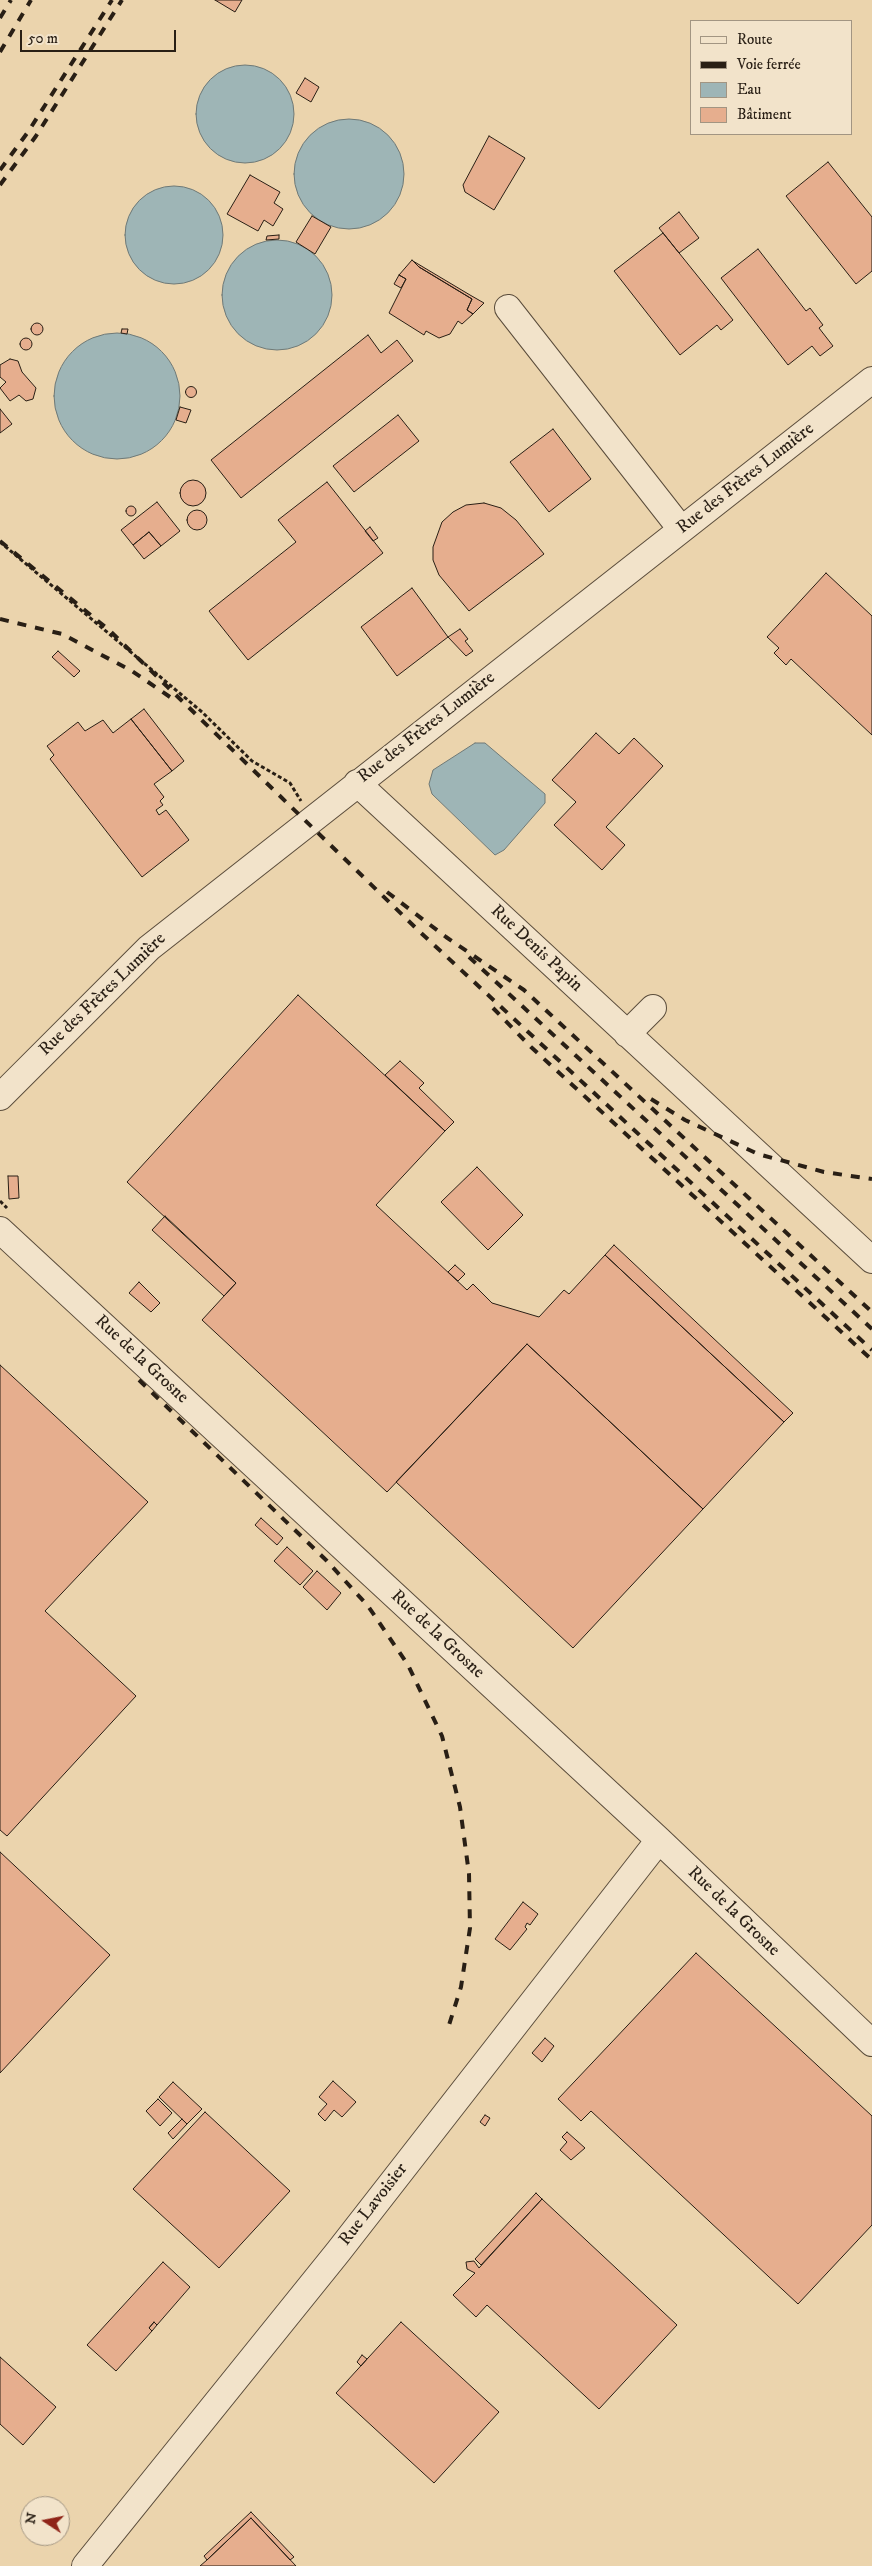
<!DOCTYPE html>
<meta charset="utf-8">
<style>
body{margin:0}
#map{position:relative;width:872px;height:2566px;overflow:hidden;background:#ebd4ad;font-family:"IM FELL DW Pica",serif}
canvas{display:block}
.legend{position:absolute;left:690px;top:20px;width:162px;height:115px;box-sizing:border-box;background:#f2e3ca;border:1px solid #a29582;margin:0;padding:6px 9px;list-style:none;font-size:15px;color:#291f15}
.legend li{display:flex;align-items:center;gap:10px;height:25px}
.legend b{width:25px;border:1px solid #a29582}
.north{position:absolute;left:20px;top:2496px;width:50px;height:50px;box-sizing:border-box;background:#f2e3ca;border:1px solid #a29582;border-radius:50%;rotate:281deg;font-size:14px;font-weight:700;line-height:20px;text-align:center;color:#291f15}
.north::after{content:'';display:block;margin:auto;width:18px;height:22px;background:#8f2418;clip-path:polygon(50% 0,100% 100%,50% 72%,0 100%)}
.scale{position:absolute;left:20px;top:30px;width:156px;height:22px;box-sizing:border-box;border:2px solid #291f15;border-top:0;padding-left:6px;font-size:15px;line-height:18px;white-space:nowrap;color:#291f15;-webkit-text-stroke:4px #f2e3ca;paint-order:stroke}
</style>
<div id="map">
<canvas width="872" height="2566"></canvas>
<ul class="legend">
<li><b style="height:6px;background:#f2e3ca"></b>Route</li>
<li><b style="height:6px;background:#291f15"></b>Voie ferrée</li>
<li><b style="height:14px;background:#9eb5b6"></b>Eau</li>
<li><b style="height:14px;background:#e6ae8e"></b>Bâtiment</li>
</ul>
<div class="north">N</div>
<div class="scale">50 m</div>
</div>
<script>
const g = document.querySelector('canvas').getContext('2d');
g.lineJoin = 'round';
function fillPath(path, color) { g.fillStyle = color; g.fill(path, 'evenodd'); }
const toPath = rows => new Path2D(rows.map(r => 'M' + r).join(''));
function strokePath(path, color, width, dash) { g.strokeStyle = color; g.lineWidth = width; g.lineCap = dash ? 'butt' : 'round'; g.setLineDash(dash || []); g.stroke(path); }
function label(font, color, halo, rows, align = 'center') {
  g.font = font + ' "IM FELL DW Pica",serif'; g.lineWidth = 5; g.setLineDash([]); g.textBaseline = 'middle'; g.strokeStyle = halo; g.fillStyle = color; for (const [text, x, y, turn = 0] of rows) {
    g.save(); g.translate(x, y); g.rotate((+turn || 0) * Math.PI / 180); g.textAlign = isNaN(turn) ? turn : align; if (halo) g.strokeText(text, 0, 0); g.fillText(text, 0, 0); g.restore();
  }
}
const water = toPath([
 '196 114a49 49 0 1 1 98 0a49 49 0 1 1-98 0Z',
 '294 174a55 55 0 1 1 110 0a55 55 0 1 1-110 0Z',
 '125 235a49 49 0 1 1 98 0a49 49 0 1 1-98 0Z',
 '222 295a55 55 0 1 1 110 0a55 55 0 1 1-110 0Z',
 '54 396a63 63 0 1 1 126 0a63 63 0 1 1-126 0Z',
 [475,743,485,743,545,794,545,803,504,850,495,855,432,794,429,784,433,770,475,743]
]);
const building = toPath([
 [215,0,242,0,235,12,215,0],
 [305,78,319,87,311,102,296,93,305,78],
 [489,136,525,158,494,210,465,192,463,185,489,136],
 [828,162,872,217,872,271,856,284,786,196,828,162],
 [250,175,280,192,274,203,283,209,273,226,264,220,258,231,227,214,250,175],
 [679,212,699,238,679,253,659,228,679,212],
 [312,216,331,227,315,254,296,242,312,216],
 [663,233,733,320,721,330,717,325,680,355,614,271,663,233],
 [279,235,279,239,266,240,267,236,279,235],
 [758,249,806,311,810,308,823,325,819,328,833,346,820,356,812,346,788,365,721,278,758,249],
 [412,260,419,267,472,299,467,310,473,314,462,324,458,321,450,334,439,338,426,331,424,335,389,313,406,279,399,275,412,260],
 [413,261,470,295,484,303,473,314,467,310,472,299,419,267,413,261],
 [399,275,406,279,401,288,394,284,399,275],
 '31 329a6 6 0 1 1 12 0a6 6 0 1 1-12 0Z',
 [122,329,128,329,127,334,121,333,122,329],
 [368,335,381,353,397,340,413,361,241,498,211,460,368,335],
 '20 344a6 6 0 1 1 12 0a6 6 0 1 1-12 0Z',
 [10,359,18,361,22,372,36,388,33,399,26,401,19,395,10,401,0,388,6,382,0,377,0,365,10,359],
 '185.5 392a5.5 5.5 0 1 1 11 0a5.5 5.5 0 1 1-11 0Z',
 [180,407,191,410,186,423,176,420,180,407],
 [0,409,12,424,0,433,0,409],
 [398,415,419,441,354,492,333,466,398,415],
 [553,429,591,479,549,512,510,462,553,429],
 '180 493a13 13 0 1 1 26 0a13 13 0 1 1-26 0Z',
 [327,482,383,553,248,660,209,611,296,542,278,520,327,482],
 [157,502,180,531,161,546,149,532,133,545,121,530,157,502],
 [484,503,501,508,516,520,544,554,469,611,439,575,433,560,433,547,442,522,453,512,466,505,484,503],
 '126 511a5 5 0 1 1 10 0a5 5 0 1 1-10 0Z',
 '187 520a10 10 0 1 1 20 0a10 10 0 1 1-20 0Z',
 [370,527,378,538,373,541,365,531,370,527],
 [149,532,161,546,144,559,133,545,149,532],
 [826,573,872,616,872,735,791,659,786,665,774,653,779,648,767,637,826,573],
 [412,588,448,637,397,676,361,627,412,588],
 [460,629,468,639,465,641,473,651,466,656,448,637,460,629],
 [58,651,80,671,74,677,52,657,58,651],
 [144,709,184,761,172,771,131,719,144,709],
 [131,719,172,771,154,784,164,797,160,801,163,805,156,810,159,815,166,810,189,840,142,877,50,759,54,755,47,746,78,722,85,731,103,720,113,733,131,719],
 [596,733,619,754,634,738,663,766,606,827,625,845,602,870,554,825,576,802,552,780,596,733],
 [298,995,445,1131,376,1205,467,1290,473,1284,492,1303,539,1317,564,1290,569,1294,605,1255,784,1422,703,1509,527,1344,387,1492,202,1320,236,1283,127,1182,298,995],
 [400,1061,424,1083,419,1088,454,1122,445,1131,385,1075,400,1061],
 [477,1167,523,1215,488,1250,441,1202,477,1167],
 [8,1176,18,1176,19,1198,9,1199,8,1176],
 [165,1216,236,1283,224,1296,152,1230,165,1216],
 [614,1245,793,1413,784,1422,605,1255,614,1245],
 [455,1265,465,1274,458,1281,448,1272,455,1265],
 [139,1282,160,1303,151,1312,129,1293,139,1282],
 [527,1344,703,1509,573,1648,396,1482,527,1344],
 [0,1365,148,1502,45,1611,136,1696,7,1836,0,1830,0,1365],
 [261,1518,283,1538,277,1545,255,1525,261,1518],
 [287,1547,313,1571,300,1585,274,1561,287,1547],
 [317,1571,341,1593,327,1610,303,1587,317,1571],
 [0,1852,110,1955,0,2073,0,1852],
 [523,1902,538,1914,530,1925,527,1923,525,1927,527,1929,510,1950,495,1939,523,1902],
 [696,1953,872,2116,872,2225,798,2304,591,2111,581,2121,558,2099,696,1953],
 [545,2038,554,2046,542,2062,532,2053,545,2038],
 [333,2081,356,2102,342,2117,334,2110,325,2121,318,2114,327,2104,319,2097,333,2081],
 [173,2082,202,2109,187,2124,159,2097,173,2082],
 [158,2099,172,2113,160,2126,146,2111,158,2099],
 [205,2112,290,2191,219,2268,133,2189,205,2112],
 [485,2115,490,2118,485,2126,480,2122,485,2115],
 [182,2119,187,2124,173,2139,168,2133,182,2119],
 [567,2132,585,2148,571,2160,560,2150,567,2142,562,2137,567,2132],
 [536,2193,542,2199,481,2265,475,2259,536,2193],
 [542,2199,677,2325,599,2409,487,2305,476,2317,453,2295,475,2273,467,2269,466,2262,474,2261,479,2268,542,2199],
 [163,2262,190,2287,157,2325,154,2322,149,2328,152,2331,116,2371,87,2345,163,2262],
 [154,2322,157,2325,152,2331,149,2328,154,2322],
 [401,2322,499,2412,434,2483,336,2393,401,2322],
 [362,2355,367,2359,361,2366,357,2362,362,2355],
 [0,2357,56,2407,23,2445,0,2424,0,2357],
 [251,2512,294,2557,290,2560,251,2518,207,2560,204,2556,251,2512],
 [251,2518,296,2566,200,2566,207,2560,251,2518]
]);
const path = toPath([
 [0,542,202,712,252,761,290,783,301,801],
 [0,1201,7,1208]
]);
const minor = toPath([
 [508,308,681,529],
 [357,783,872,1260],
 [627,1034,653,1008],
 [0,1097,149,948,872,380],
 [0,1230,659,1840,872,2043],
 [85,2566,338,2252,659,1840]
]);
const rail = toPath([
 [0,18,11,0],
 [0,52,31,0],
 [0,170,28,132,112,0],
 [0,185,36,136,122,0],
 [0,541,109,630,420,932,872,1350],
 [0,619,62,634,132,671,170,697],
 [387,892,446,937,524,990,872,1312],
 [469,957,872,1329],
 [493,1008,531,1047,872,1360],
 [651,1099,685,1120,758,1154,824,1172,872,1179],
 [139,1380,327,1561,368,1606,408,1665,442,1736,460,1807,469,1874,470,1928,461,1987,449,2025]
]);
const streetNames = [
 ["Rue des Frères Lumière",746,479,-38],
 ["Rue des Frères Lumière",427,728,-38],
 ["Rue Denis Papin",536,949,43],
 ["Rue des Frères Lumière",103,995,-44],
 ["Rue de la Grosne",141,1360,43],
 ["Rue de la Grosne",437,1635,43],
 ["Rue de la Grosne",733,1912,44],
 ["Rue Lavoisier",374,2205,-52]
];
fillPath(water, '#9eb5b6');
strokePath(water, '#6f7976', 1);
fillPath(building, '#e6ae8e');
strokePath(building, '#291f15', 1);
strokePath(minor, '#5a4c3b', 28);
strokePath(path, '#291f15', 3, [4, 2.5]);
strokePath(minor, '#f2e3ca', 26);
strokePath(rail, '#291f15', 4, [9, 9]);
label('18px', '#291f15', '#f2e3ca', streetNames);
</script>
